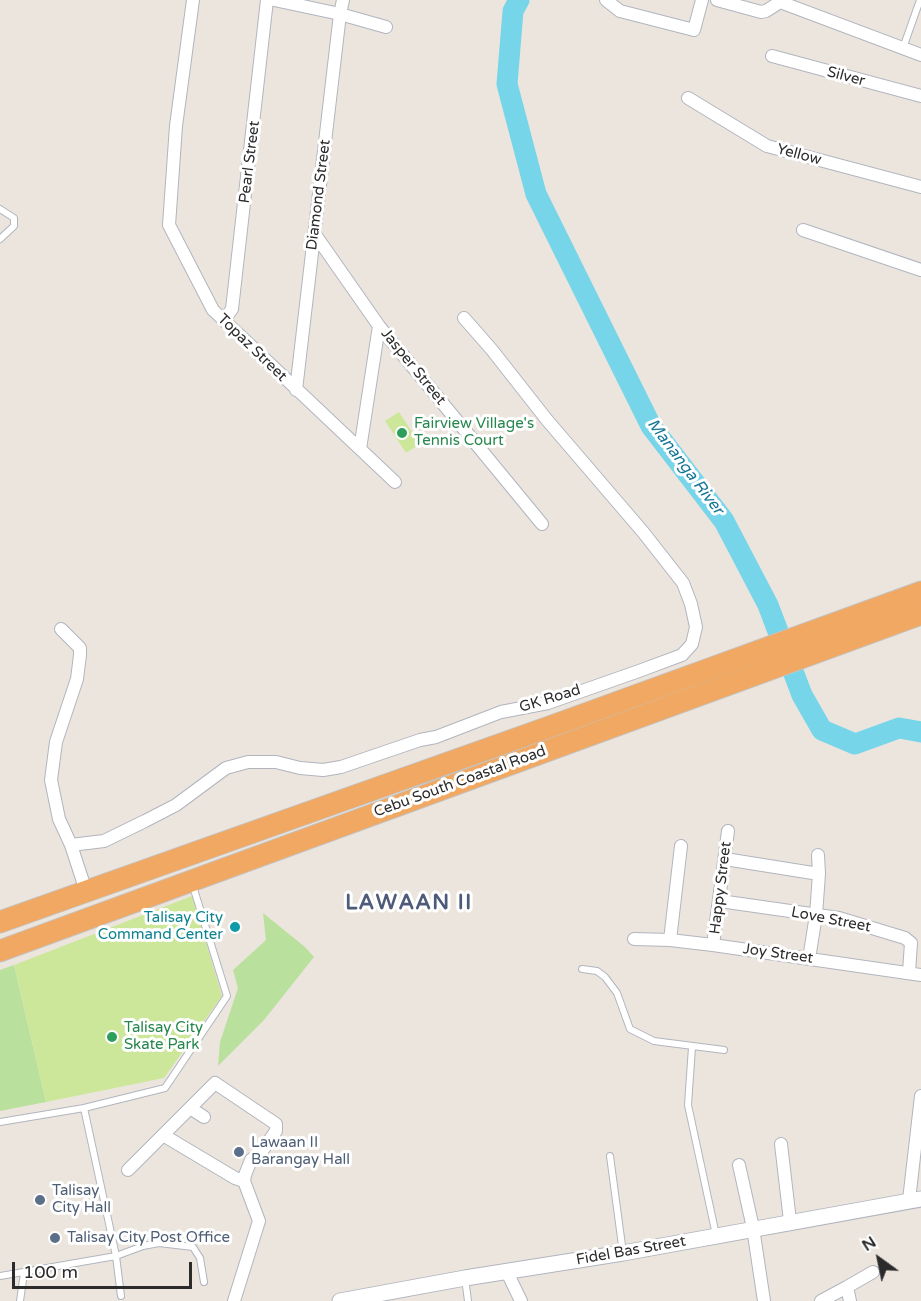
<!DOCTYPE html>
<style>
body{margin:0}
#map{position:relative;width:921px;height:1301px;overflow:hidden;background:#ece5de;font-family:"Varela Round",sans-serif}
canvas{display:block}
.north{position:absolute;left:849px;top:1229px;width:60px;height:60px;-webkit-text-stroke:4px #fff;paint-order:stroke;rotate:327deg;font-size:16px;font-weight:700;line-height:24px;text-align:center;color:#2b2b2b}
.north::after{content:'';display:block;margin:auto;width:21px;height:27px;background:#2b2b2b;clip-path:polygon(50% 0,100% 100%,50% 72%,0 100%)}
.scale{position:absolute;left:12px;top:1262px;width:180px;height:27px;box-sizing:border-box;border:3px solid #2b2b2b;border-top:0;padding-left:8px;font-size:18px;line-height:21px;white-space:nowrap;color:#2b2b2b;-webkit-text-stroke:4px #fff;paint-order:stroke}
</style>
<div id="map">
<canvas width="921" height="1301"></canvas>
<div class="north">N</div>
<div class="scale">100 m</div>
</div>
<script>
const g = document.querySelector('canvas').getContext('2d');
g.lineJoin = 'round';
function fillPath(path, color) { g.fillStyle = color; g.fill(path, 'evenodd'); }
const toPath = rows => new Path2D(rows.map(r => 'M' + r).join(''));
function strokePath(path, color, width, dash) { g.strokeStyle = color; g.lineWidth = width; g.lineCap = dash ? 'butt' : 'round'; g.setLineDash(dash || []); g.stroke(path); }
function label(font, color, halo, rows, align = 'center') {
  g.font = font + ' "Varela Round",sans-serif'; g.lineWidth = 6; g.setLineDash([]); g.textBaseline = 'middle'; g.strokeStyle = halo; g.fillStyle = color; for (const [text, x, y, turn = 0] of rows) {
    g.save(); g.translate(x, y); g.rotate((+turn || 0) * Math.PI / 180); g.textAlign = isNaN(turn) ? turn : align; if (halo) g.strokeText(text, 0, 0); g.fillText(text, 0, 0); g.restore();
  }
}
const green = toPath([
 [263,913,305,947,314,957,264,1020,218,1066,220,1042,238,988,233,970,266,940],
 [14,965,46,1102,0,1111,0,970]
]);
const pitch = toPath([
 [399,412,420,444,406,453,385,421],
 [192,896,222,996,164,1078,46,1102,14,965]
]);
const river = toPath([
 [519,0,513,11,507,84,536,194,651,426,724,521,768,605,802,695,822,730,855,744,899,728,921,732]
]);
const service = toPath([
 [903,48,920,0],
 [0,209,14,218,14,226,0,239],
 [582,969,597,971,605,977,617,993,630,1029,654,1041,724,1050],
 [692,1047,688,1105,716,1235],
 [84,1108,116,1256,121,1296],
 [0,1122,84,1108,165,1088,227,996,192,883],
 [610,1156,623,1253],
 [0,1276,116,1256,143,1246,159,1243,193,1247,200,1258,204,1282],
 [465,1278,468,1301],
 [20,1301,24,1273]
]);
const minor = toPath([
 [193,0,176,126,169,225,213,310,395,482],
 [274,0,340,14,386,27],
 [606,0,620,11,694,30,702,0],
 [717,0,761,12,766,11,780,2],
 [780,2,921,55],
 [772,56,921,96],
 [688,98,767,146,921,187],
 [803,230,921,270],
 [314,233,379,326,542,524],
 [224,320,232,309,267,0],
 [296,390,340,14,343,0],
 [360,449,379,326],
 [61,629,80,648,80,655,77,679,56,742,51,780,59,819,71,845],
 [725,859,819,874],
 [86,891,71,845,104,841,145,821,176,805,226,768,248,762,276,762,300,768,323,770,341,767,420,740,436,737,501,712,548,703,639,671,682,655,692,644,696,627,691,604,683,583,643,532,547,420,492,350,464,318],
 [720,901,839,918,905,938,911,943,909,972],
 [634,939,670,940,713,945,921,975],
 [670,940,681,846],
 [713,945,728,831],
 [809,959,816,915,819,874,818,855],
 [190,1108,204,1117],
 [163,1135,235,1178,244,1181],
 [781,1144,790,1221],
 [739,1165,753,1228,764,1301],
 [128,1170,215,1083,276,1124,276,1131,262,1151,251,1160,245,1175,244,1181,259,1221,234,1301],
 [909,1200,921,1096],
 [507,1272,521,1301],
 [847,1287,873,1272],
 [821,1301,847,1287,850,1301]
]);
const tertiary = toPath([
 [340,1301,465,1278,623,1253,921,1199]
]);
const trunk = toPath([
 [0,922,552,726,921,592],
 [0,951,921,614]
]);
const markers = [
 [402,433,6,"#2e9e5b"],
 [235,927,6,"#0f9aa8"],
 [112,1037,6,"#2e9e5b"],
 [239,1152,6,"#5c6f8a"],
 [40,1200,6,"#5c6f8a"],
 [55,1238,6,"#5c6f8a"]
];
const streetNames = [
 ["Silver",846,77,15],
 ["Yellow",799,155,15],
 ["Pearl Street",250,162,-83],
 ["Diamond Street",319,195,-83],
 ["Topaz Street",252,348,44],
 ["Jasper Street",413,367,51],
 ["GK Road",550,699,-17],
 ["Cebu South Coastal Road",460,782,-20],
 ["Happy Street",721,888,-83],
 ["Love Street",831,920,11],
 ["Joy Street",778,954,8],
 ["Fidel Bas Street",631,1251,-10]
];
const leisureNames = [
 ["Fairview Village's",414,424],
 ["Tennis Court",414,441],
 ["Talisay City",124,1028],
 ["Skate Park",124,1045]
];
const cultureNames = [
 ["Talisay City",223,918],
 ["Command Center",223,935]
];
const serviceNames = [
 ["Lawaan II",251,1143],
 ["Barangay Hall",251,1160],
 ["Talisay",52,1191],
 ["City Hall",52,1208],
 ["Talisay City Post Office",67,1238]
];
const waterNames = [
 ["Mananga River",685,467,53]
];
const districtNames = [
 ["LAWAAN II",409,903]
];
fillPath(green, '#bae09d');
fillPath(pitch, '#cde79a');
strokePath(river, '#76d5e9', 21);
strokePath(service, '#b1b5be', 8);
strokePath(minor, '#b1b5be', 14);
strokePath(tertiary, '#b1b5be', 17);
strokePath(trunk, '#c4c4c4', 23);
strokePath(service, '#fff', 6);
strokePath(minor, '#fff', 12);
strokePath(tertiary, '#fff', 15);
strokePath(trunk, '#f0a862', 21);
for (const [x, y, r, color] of markers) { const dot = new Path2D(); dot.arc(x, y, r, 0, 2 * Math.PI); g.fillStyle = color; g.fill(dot); strokePath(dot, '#fff', 2); }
label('15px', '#2b2b2b', '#fff', streetNames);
label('15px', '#27864d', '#fff', leisureNames, 'left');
label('15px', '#0d838f', '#fff', cultureNames, 'right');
label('15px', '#4e5e75', '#fff', serviceNames, 'left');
label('italic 16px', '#147697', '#fff', waterNames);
g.letterSpacing = '1.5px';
label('bold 21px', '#4d5a7a', '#fff', districtNames);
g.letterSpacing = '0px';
</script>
